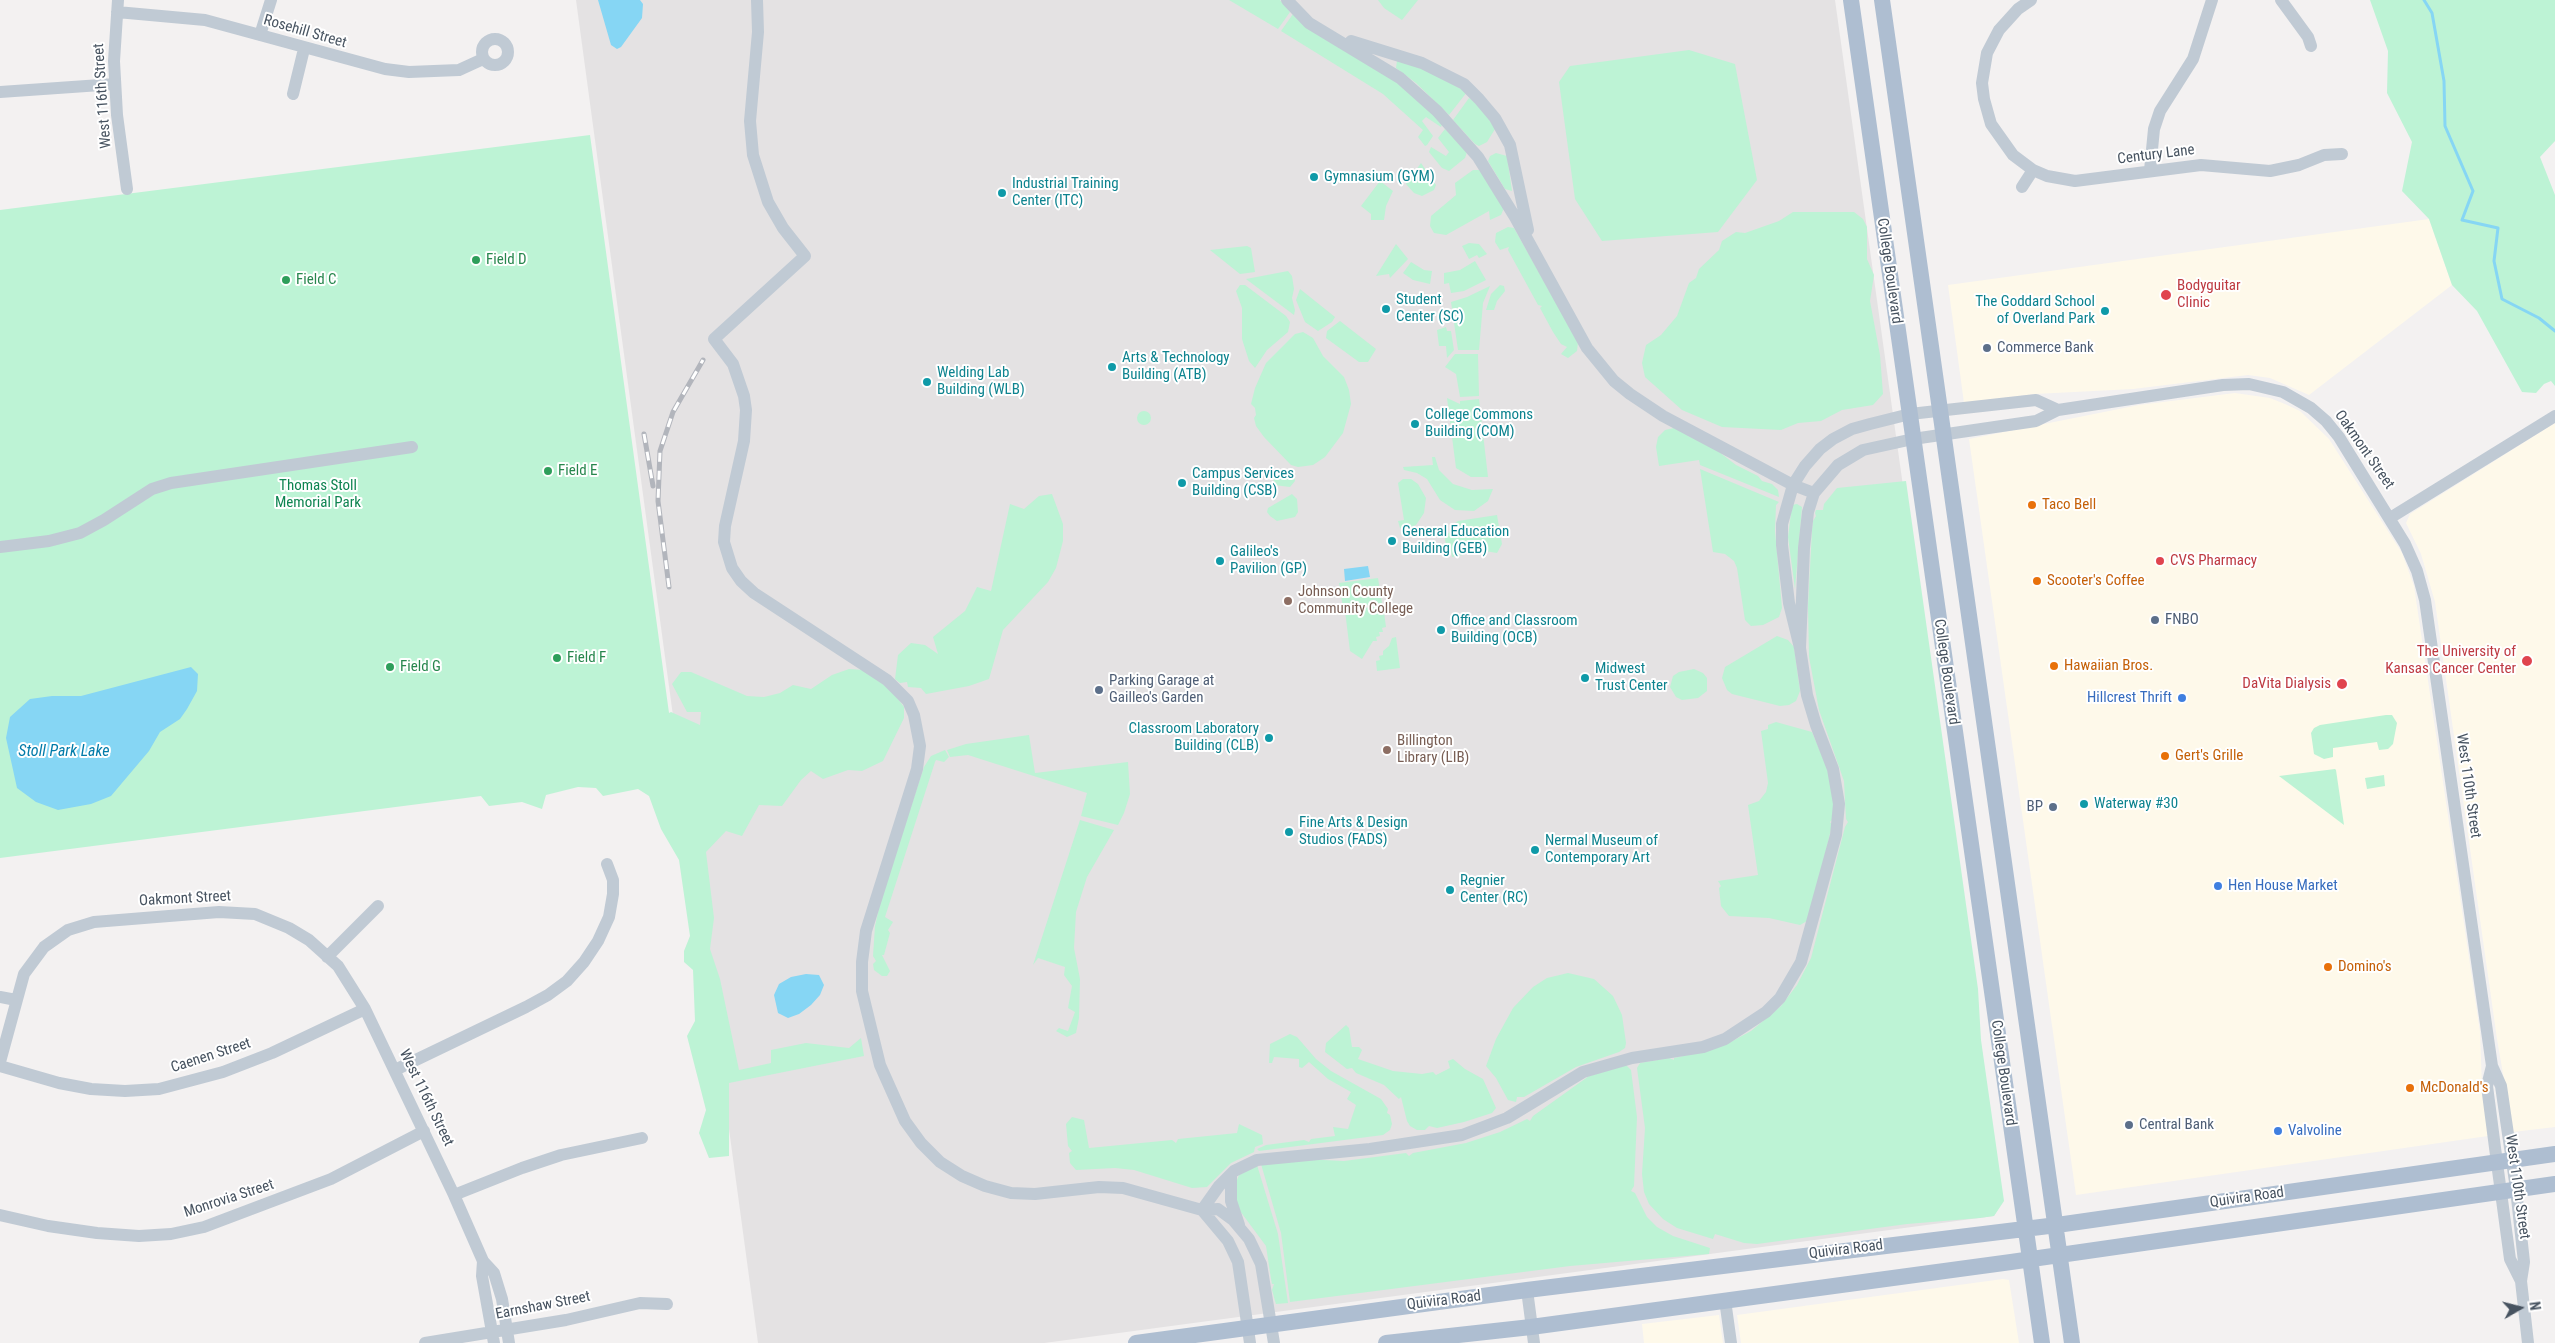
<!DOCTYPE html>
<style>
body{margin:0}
#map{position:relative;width:2555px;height:1343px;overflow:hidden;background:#f3f1f1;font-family:"Roboto Condensed",sans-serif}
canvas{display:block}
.north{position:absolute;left:2495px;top:1283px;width:50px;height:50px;-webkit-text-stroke:4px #fff;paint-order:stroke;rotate:82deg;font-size:14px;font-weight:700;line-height:20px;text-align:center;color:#475360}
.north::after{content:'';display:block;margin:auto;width:18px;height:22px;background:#475360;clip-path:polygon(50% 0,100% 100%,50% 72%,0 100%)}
</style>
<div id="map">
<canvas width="2555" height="1343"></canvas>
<div class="north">N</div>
</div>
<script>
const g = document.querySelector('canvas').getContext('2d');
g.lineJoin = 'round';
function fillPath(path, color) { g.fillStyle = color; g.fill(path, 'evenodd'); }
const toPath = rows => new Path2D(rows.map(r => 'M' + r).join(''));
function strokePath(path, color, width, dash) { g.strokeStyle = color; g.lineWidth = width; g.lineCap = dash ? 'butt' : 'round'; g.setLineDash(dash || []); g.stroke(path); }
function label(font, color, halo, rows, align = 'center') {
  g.font = font + ' "Roboto Condensed",sans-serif'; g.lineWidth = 4; g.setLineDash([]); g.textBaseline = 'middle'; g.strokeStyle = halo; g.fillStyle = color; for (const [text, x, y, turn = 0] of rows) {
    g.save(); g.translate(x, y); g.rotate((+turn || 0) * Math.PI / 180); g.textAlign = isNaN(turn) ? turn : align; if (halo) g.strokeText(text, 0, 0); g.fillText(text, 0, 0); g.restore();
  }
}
const commercial = toPath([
 [2429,219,2452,285,2309,395,2270,378,2248,375,2133,389,2035,394,1964,403,1948,285],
 [2235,393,2270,398,2285,404,2300,411,2329,439,2402,553,2414,586,2480,1032,2482,1087,2488,1136,2076,1195,1969,439,2139,405],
 [2555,423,2555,1127,2513,1132,2497,1039,2435,602,2421,554,2406,523,2410,514],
 [2003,1279,2009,1280,2019,1343,1741,1343,1737,1315],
 [1719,1315,1723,1343,1644,1343,1642,1324]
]);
const education = toPath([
 [576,0,1835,0,2003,1201,1994,1216,1044,1343,758,1343]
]);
const green = toPath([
 [1229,0,1280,0,1290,12,1278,29],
 [1378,0,1418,0,1402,20,1384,8],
 [2370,0,2555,0,2555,141,2540,157,2555,195,2555,386,2551,381,2544,384,2536,393,2522,392,2477,311,2452,285,2429,219,2402,191,2412,142,2387,93,2388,51],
 [1293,14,1393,79,1443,122,1441,127,1426,117,1422,121,1433,136,1427,145,1425,146,1418,137,1423,130,1383,94,1281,31],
 [1689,50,1735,64,1757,180,1718,232,1602,241,1575,199,1559,82,1570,66],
 [1397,61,1414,64,1467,92,1449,115,1416,83,1396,68],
 [1469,98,1482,108,1495,129,1487,142,1479,146,1475,144,1453,120],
 [1445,129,1467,152,1465,158,1449,171,1442,168,1429,152,1431,147,1446,156,1449,152,1438,138],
 [590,135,669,713,671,712,700,725,701,712,687,712,672,684,681,672,691,672,747,696,764,697,780,693,793,685,811,689,832,675,849,669,864,670,892,691,904,707,904,718,883,761,862,771,848,770,823,779,811,771,801,780,782,806,759,805,742,836,726,831,706,852,714,918,710,949,720,979,739,1070,771,1063,771,1050,806,1043,849,1048,861,1038,864,1056,729,1083,729,1156,709,1158,699,1133,706,1110,687,1036,695,1021,693,970,684,962,684,951,690,936,679,860,661,829,649,796,638,789,603,796,596,788,578,787,546,795,542,809,522,802,489,806,481,796,0,858,0,210],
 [1496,153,1507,156,1512,191,1505,189,1488,161,1490,156],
 [1421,163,1436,185,1434,190,1422,196,1414,193,1406,184],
 [1473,170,1481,170,1504,208,1501,215,1490,220,1489,211,1446,235,1434,233,1430,226,1431,216,1456,195,1455,183],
 [1380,181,1393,191,1392,193,1386,206,1384,220,1371,220,1371,214,1361,206],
 [1793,212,1854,212,1863,219,1867,227,1867,259,1874,275,1870,301,1880,355,1883,394,1873,405,1842,410,1821,421,1798,423,1781,430,1722,427,1682,410,1645,377,1642,363,1646,345,1661,335,1677,316,1689,283,1696,278,1699,269,1719,250,1722,241,1736,232,1745,233,1779,221],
 [1508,227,1514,228,1578,342,1577,351,1568,358,1561,354,1567,347,1561,344,1553,332,1540,308,1542,306,1538,305,1508,250,1509,247,1500,250,1495,242,1496,233],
 [1469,243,1479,244,1487,254,1479,258,1477,255,1469,259,1462,246],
 [1396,244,1408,259,1390,278,1389,274,1376,276],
 [1247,246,1251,248,1255,272,1240,274,1210,250],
 [1475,261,1486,280,1464,291,1451,293,1449,283,1444,284,1444,273,1460,270],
 [1411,262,1424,270,1432,271,1430,284,1413,280,1403,273],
 [1288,271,1292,276,1294,289,1292,298,1295,310,1294,315,1246,279],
 [1240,285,1245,285,1286,316,1290,322,1288,332,1267,350,1255,368,1249,361,1242,339,1242,308,1236,291],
 [1500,285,1504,286,1505,291,1497,301,1494,310,1486,310,1491,294],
 [1490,286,1483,303,1479,350,1458,350,1451,302,1467,297],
 [1300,289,1335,317,1332,322,1318,331,1305,322,1296,300],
 [1340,321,1376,349,1368,362,1359,362,1326,338,1327,331],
 [1446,327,1447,331,1451,331,1454,350,1447,358,1446,346,1439,346,1437,330],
 [1303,332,1313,338,1323,356,1344,377,1349,390,1351,404,1343,433,1325,457,1313,465,1298,467,1291,465,1264,437,1256,426,1254,418,1256,415,1255,408,1251,404,1255,388,1266,363,1295,334],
 [1455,354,1478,354,1479,396,1460,397,1456,374,1445,367],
 [1447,398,1460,404,1460,401,1479,399,1488,477,1471,477,1456,468],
 '1137 418a7 7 0 1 1 14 0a7 7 0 1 1-14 0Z',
 [1674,428,1688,434,1689,437,1690,436,1710,445,1736,465,1758,476,1762,481,1772,484,1778,490,1779,497,1700,465,1699,460,1659,466,1656,447,1658,437,1665,430],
 [1432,457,1435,457,1439,470,1453,484,1472,490,1493,489,1488,501,1474,511,1455,510,1440,500,1427,479,1417,473,1404,470,1403,467,1433,465],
 [1700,469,1779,502,1776,505,1775,531,1782,608,1779,617,1763,625,1751,626,1745,620,1737,568,1734,561,1725,554,1713,552],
 [1281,471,1290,471,1294,475,1295,481,1290,487,1274,485,1273,474],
 [1403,479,1411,479,1418,484,1426,498,1424,513,1416,525,1413,526,1414,531,1406,532,1400,528,1398,521,1404,520,1398,483],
 [1906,481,1978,989,1981,1040,2004,1201,1994,1216,1980,1218,1907,1224,1757,1244,1744,1243,1715,1234,1713,1239,1677,1228,1663,1219,1649,1204,1644,1192,1642,1174,1645,1128,1637,1068,1640,1063,1669,1058,1674,1060,1674,1058,1679,1057,1725,1045,1751,1031,1781,1006,1797,985,1811,958,1845,827,1848,822,1846,819,1844,781,1819,710,1809,657,1808,606,1812,530,1813,521,1816,516,1815,513,1816,510,1823,510,1824,504,1837,488],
 [1052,494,1063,524,1063,541,1056,568,1048,582,1003,630,989,679,969,686,926,694,921,688,908,687,907,682,900,683,895,679,898,655,911,643,925,645,938,654,933,637,965,611,977,587,991,591,1010,504,1024,509,1039,496],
 [1292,494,1297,499,1298,512,1295,517,1277,521,1270,516,1267,512,1268,508],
 [1797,504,1802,507,1795,589,1788,537,1792,505],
 [1497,515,1502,544,1497,553,1485,551,1472,554,1471,548,1466,547,1463,551,1463,555,1452,557,1450,544,1446,545,1444,534,1449,533,1454,524,1458,521],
 [1378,578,1382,603,1343,608,1339,583],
 [1383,605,1386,627,1382,628,1383,632,1379,632,1380,636,1376,637,1377,641,1373,641,1362,659,1350,651,1345,611],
 [1777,636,1788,640,1794,647,1800,691,1796,701,1789,705,1780,706,1732,694,1727,690,1722,678,1725,667],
 [1396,637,1400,668,1377,671,1376,661,1380,660,1379,656,1383,655,1383,651,1389,646,1392,638],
 [1694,669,1703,673,1707,678,1707,691,1698,698,1682,700,1676,697,1670,687,1673,676,1679,672],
 [2386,715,2392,715,2397,723,2393,744,2388,749,2379,750,2377,742,2333,748,2333,757,2324,759,2314,754,2311,733,2314,728,2320,725],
 [1776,722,1812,732,1828,770,1834,804,1832,820,1830,822,1832,825,1816,893,1807,921,1800,925,1769,918,1729,916,1721,906,1719,888,1721,886,1718,881,1758,875,1748,805,1759,801,1766,792,1768,783,1761,731,1768,729,1768,725],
 [1029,735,1035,773,1128,762,1130,794,1124,813,1118,825,1081,816,1087,793,968,755,950,757,947,750,966,744],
 [945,750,949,757,944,762,936,760,935,762,885,917,893,922,888,930,890,933,884,955,882,955,890,971,887,976,882,976,874,970,873,964,876,961,873,956,875,926,882,895,924,767,931,756],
 [2335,769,2336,770,2344,825,2279,776],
 [2384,775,2385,786,2367,789,2365,778],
 [1080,820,1114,830,1087,877,1076,912,1074,948,1080,979,1079,1018,1076,1033,1067,1037,1056,1031,1059,1028,1068,1031,1075,1012,1068,1008,1072,986,1064,975,1065,967,1038,958,1033,965],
 [1568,973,1594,979,1613,996,1622,1015,1626,1043,1625,1048,1619,1052,1576,1067,1524,1097,1517,1097,1516,1102,1508,1100,1496,1078,1486,1066,1496,1039,1513,1008,1533,987,1547,978],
 [1346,1025,1349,1028,1352,1047,1359,1047,1362,1050,1358,1059,1393,1071,1422,1074,1433,1072,1436,1075,1450,1068,1448,1061,1453,1059,1465,1069,1483,1079,1496,1108,1492,1113,1464,1122,1437,1128,1429,1126,1425,1130,1417,1130,1410,1126,1407,1121,1401,1097,1399,1099,1384,1085,1356,1073,1352,1068,1347,1069,1325,1052,1326,1043],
 [1290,1034,1297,1037,1316,1059,1331,1071,1381,1099,1388,1109,1387,1113,1390,1115,1392,1124,1390,1130,1383,1135,1259,1151,1257,1149,1266,1145,1304,1140,1309,1142,1311,1139,1335,1136,1333,1127,1348,1129,1356,1105,1347,1099,1351,1092,1328,1079,1309,1062,1302,1068,1299,1067,1299,1059,1274,1057,1272,1063,1269,1063,1270,1044],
 [1626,1065,1631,1070,1637,1117,1634,1186,1631,1191,1635,1193,1647,1217,1657,1227,1673,1236,1710,1248,1709,1254,1570,1266,1290,1302,1281,1233,1261,1164,1303,1159,1344,1161,1406,1153,1409,1156,1413,1153,1466,1143,1500,1132,1527,1119,1530,1121,1533,1116,1589,1076],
 [1072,1117,1084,1120,1089,1148,1172,1140,1176,1143,1178,1139,1237,1133,1239,1124,1262,1135,1263,1144,1255,1147,1254,1152,1231,1163,1207,1187,1192,1188,1134,1170,1115,1168,1076,1170,1070,1163,1069,1153,1072,1151,1068,1146,1066,1124],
 [1257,1165,1278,1234,1288,1303,1276,1304,1275,1301,1272,1290,1274,1284,1272,1284,1271,1279,1266,1246,1240,1211,1233,1190,1239,1175]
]);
const water = toPath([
 [598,0,640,0,643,4,642,18,621,47,617,49,611,45],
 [1368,566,1370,577,1345,581,1344,569],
 [191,667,198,674,197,691,187,709,180,719,160,732,149,751,111,796,91,804,58,810,36,802,17,788,6,738,10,717,30,699,52,696,81,696],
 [806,974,819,975,824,985,820,995,811,1005,799,1014,788,1018,778,1013,774,995,779,984,791,977]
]);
const stream = toPath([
 [2424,0,2432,13,2444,81,2445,126,2473,191,2462,220,2498,228,2494,261,2502,299,2539,318,2555,331]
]);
const minor = toPath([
 [118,0,114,61,117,115,127,189],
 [757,0,758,32,750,121,753,155,768,202,783,228,805,256,714,339,733,364,744,396,746,410,744,441,725,526,724,542,732,568,741,581,754,593,887,680,908,701,914,715,920,746,917,769,866,931,862,962,862,991,880,1065,905,1121,921,1143,940,1162,962,1176,985,1186,1011,1193,1035,1194,1099,1187,1123,1188,1202,1210,1218,1209,1233,1220,1249,1239,1261,1264,1274,1343],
 [1287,0,1309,23,1400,78,1437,111,1478,157,1515,217,1587,348,1614,381,1630,394,1663,416,1793,485,1814,493],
 [2031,0,2018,9,1999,30,1987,53,1982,83,1984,99,1991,124,2013,155,2033,170,2047,176,2075,181,2201,165,2270,171,2299,165,2324,155,2342,154],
 [2281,0,2308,37,2311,46],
 [117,12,205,20,385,69,409,72,459,70,483,59],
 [260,35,271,0],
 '482 52a13 13 0 1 1 26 0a13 13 0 1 1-26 0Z',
 [1351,41,1422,63,1464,84,1479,99,1495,118,1510,145,1528,230],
 [0,92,115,84],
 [293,94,304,49],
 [2150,170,2154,129,2160,111,2193,59,2212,0],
 [2022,187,2033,170],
 [2390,518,2555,416],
 [0,547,49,541,80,533,104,520,152,489,171,483,412,447],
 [1800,648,1804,548,1808,512,1814,493,1838,465,1863,450,1913,439,2036,421,2058,410,2223,385,2249,384,2283,392,2311,408,2326,421,2339,437,2405,544,2417,571,2425,600,2492,1066,2501,1086,2516,1189,2524,1262,2521,1281],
 [327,957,378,906],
 [0,997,16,1000],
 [0,1062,24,974,44,947,68,930,94,922,219,912,255,914,289,928,309,940,338,966,365,1009,454,1195,483,1261,494,1273,502,1299,509,1343],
 [0,1066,59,1083,91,1089,125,1091,159,1089,223,1072,272,1053,365,1009],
 [2492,1066,2487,1086,2497,1163,2510,1259,2521,1281,2528,1343],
 [395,1070,526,1007,548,995,567,981,584,962,598,941,609,917,613,894,613,880,607,864],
 [1231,1174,1231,1201,1239,1225],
 [454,1195,522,1168,561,1155,642,1138],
 [1202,1210,1219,1186,1234,1171,1257,1160,1370,1149,1462,1135,1507,1118,1583,1072,1632,1058,1703,1047,1725,1039,1766,1012,1780,998,1801,962,1836,835,1839,804,1833,769,1816,725,1807,695,1800,648,1789,603,1782,545,1782,524,1793,485,1805,466,1820,449,1833,439,1852,429,1870,424,1910,414,2036,400,2058,410],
 [1202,1210,1228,1241,1238,1262,1250,1343],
 [0,1215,48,1226,97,1233,139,1236,171,1234,204,1227,331,1179,424,1131],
 [483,1261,482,1276,494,1343],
 [1527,1290,1534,1343],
 [1725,1300,1731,1343],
 [425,1343,566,1320,640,1303,667,1304]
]);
const major = toPath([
 [1851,0,2042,1343],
 [1882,0,2072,1343],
 [1136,1343,1527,1290,2057,1225,2555,1154],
 [1386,1343,1531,1327,2011,1262,2555,1184]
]);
const rail = toPath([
 [644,434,653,486],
 [669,587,658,501,660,451,673,412,703,360]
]);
const markers = [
 [1314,177,5,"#0f9aa8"],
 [1002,193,5,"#0f9aa8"],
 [476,260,5,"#2e9e5b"],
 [286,280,5,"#2e9e5b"],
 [2166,295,6,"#e0444e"],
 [1386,309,5,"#0f9aa8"],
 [2105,311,5,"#0f9aa8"],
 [1987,348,5,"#5c6f8a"],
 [1112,367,5,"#0f9aa8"],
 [927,382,5,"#0f9aa8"],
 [1415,424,5,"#0f9aa8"],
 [548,471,5,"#2e9e5b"],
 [1182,483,5,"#0f9aa8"],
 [2032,505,5,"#e8710a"],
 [1392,541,5,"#0f9aa8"],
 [1220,561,5,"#0f9aa8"],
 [2160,561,5,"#e0444e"],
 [2037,581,5,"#e8710a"],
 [1288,601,5,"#8d6e63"],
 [2155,620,5,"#5c6f8a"],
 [1441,630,5,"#0f9aa8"],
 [557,658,5,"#2e9e5b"],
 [2527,661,6,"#e0444e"],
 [2054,666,5,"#e8710a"],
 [390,667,5,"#2e9e5b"],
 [1585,678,5,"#0f9aa8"],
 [2342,684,6,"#e0444e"],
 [1099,690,5,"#5c6f8a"],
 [2182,698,5,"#3f7fe0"],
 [1269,738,5,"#0f9aa8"],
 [1387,750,5,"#8d6e63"],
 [2165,756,5,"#e8710a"],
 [2084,804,5,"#0f9aa8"],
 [2053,807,5,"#5c6f8a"],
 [1289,832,5,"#0f9aa8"],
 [1535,850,5,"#0f9aa8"],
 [2218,886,5,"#3f7fe0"],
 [1450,890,5,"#0f9aa8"],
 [2328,967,5,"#e8710a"],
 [2410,1088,5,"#e8710a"],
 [2129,1125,5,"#5c6f8a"],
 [2278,1131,5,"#3f7fe0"]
];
const streetNames = [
 ["Rosehill Street",305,32,16],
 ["West 116th Street",103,96,-94],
 ["Century Lane",2156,155,-7],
 ["College Boulevard",1889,271,82],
 ["Oakmont Street",2364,450,55],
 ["College Boulevard",1946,672,82],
 ["West 110th Street",2468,786,82],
 ["Oakmont Street",185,899,-3],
 ["Caenen Street",211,1056,-18],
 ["College Boulevard",2003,1073,82],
 ["West 116th Street",426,1098,64],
 ["West 110th Street",2517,1187,82],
 ["Quivira Road",2247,1198,-8],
 ["Monrovia Street",229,1199,-18],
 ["Quivira Road",1846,1250,-7],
 ["Quivira Road",1444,1301,-7],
 ["Earnshaw Street",543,1306,-11]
];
const cultureNames = [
 ["Gymnasium (GYM)",1324,177],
 ["Industrial Training",1012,184],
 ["Center (ITC)",1012,201],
 ["Student",1396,300],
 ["Center (SC)",1396,317],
 ["The Goddard School",2095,302,"right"],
 ["of Overland Park",2095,319,"right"],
 ["Arts & Technology",1122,358],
 ["Building (ATB)",1122,375],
 ["Welding Lab",937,373],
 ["Building (WLB)",937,390],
 ["College Commons",1425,415],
 ["Building (COM)",1425,432],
 ["Campus Services",1192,474],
 ["Building (CSB)",1192,491],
 ["General Education",1402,532],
 ["Building (GEB)",1402,549],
 ["Galileo's",1230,552],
 ["Pavilion (GP)",1230,569],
 ["Office and Classroom",1451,621],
 ["Building (OCB)",1451,638],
 ["Midwest",1595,669],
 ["Trust Center",1595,686],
 ["Classroom Laboratory",1259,729,"right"],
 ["Building (CLB)",1259,746,"right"],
 ["Waterway #30",2094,804],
 ["Fine Arts & Design",1299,823],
 ["Studios (FADS)",1299,840],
 ["Nermal Museum of",1545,841],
 ["Contemporary Art",1545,858],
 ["Regnier",1460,881],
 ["Center (RC)",1460,898]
];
const leisureNames = [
 ["Field D",486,260],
 ["Field C",296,280],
 ["Field E",558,471],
 ["Field F",567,658],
 ["Field G",400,667]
];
const healthNames = [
 ["Bodyguitar",2177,286],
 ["Clinic",2177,303],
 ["CVS Pharmacy",2170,561],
 ["The University of",2516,652,"right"],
 ["Kansas Cancer Center",2516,669,"right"],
 ["DaVita Dialysis",2331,684,"right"]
];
const serviceNames = [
 ["Commerce Bank",1997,348],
 ["FNBO",2165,620],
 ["Parking Garage at",1109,681],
 ["Gailleo's Garden",1109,698],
 ["BP",2043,807,"right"],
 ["Central Bank",2139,1125]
];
const parkNames = [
 ["Thomas Stoll",318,486],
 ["Memorial Park",318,503]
];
const foodNames = [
 ["Taco Bell",2042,505],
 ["Scooter's Coffee",2047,581],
 ["Hawaiian Bros.",2064,666],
 ["Gert's Grille",2175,756],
 ["Domino's",2338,967],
 ["McDonald's",2420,1088]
];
const educationNames = [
 ["Johnson County",1298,592],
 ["Community College",1298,609],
 ["Billington",1397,741],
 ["Library (LIB)",1397,758]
];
const shopNames = [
 ["Hillcrest Thrift",2172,698,"right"],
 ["Hen House Market",2228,886],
 ["Valvoline",2288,1131]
];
const waterNames = [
 ["Stoll Park Lake",64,752]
];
fillPath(commercial, '#fef9ea');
fillPath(education, '#e4e2e3');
fillPath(green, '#bdf3d5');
fillPath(water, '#86d6f4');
strokePath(stream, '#86d6f4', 3);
strokePath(minor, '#c0cad4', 12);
strokePath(major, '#aebed1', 16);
strokePath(rail, '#b2b5bc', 5);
strokePath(rail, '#fff', 3, [9]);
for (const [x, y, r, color] of markers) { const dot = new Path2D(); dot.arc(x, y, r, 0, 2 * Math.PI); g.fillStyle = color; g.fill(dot); strokePath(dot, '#fff', 2); }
label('15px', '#475360', '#fff', streetNames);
label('15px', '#0d838f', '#fff', cultureNames, 'left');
label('15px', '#27864d', '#fff', leisureNames, 'left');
label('15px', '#be3a42', '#fff', healthNames, 'left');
label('15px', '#4e5e75', '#fff', serviceNames, 'left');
label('15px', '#0f8451', '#fff', parkNames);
label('15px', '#c56008', '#fff', foodNames, 'left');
label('15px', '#785e54', '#fff', educationNames, 'left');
label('15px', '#366cbe', '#fff', shopNames, 'left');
label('italic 16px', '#027ba9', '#fff', waterNames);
</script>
